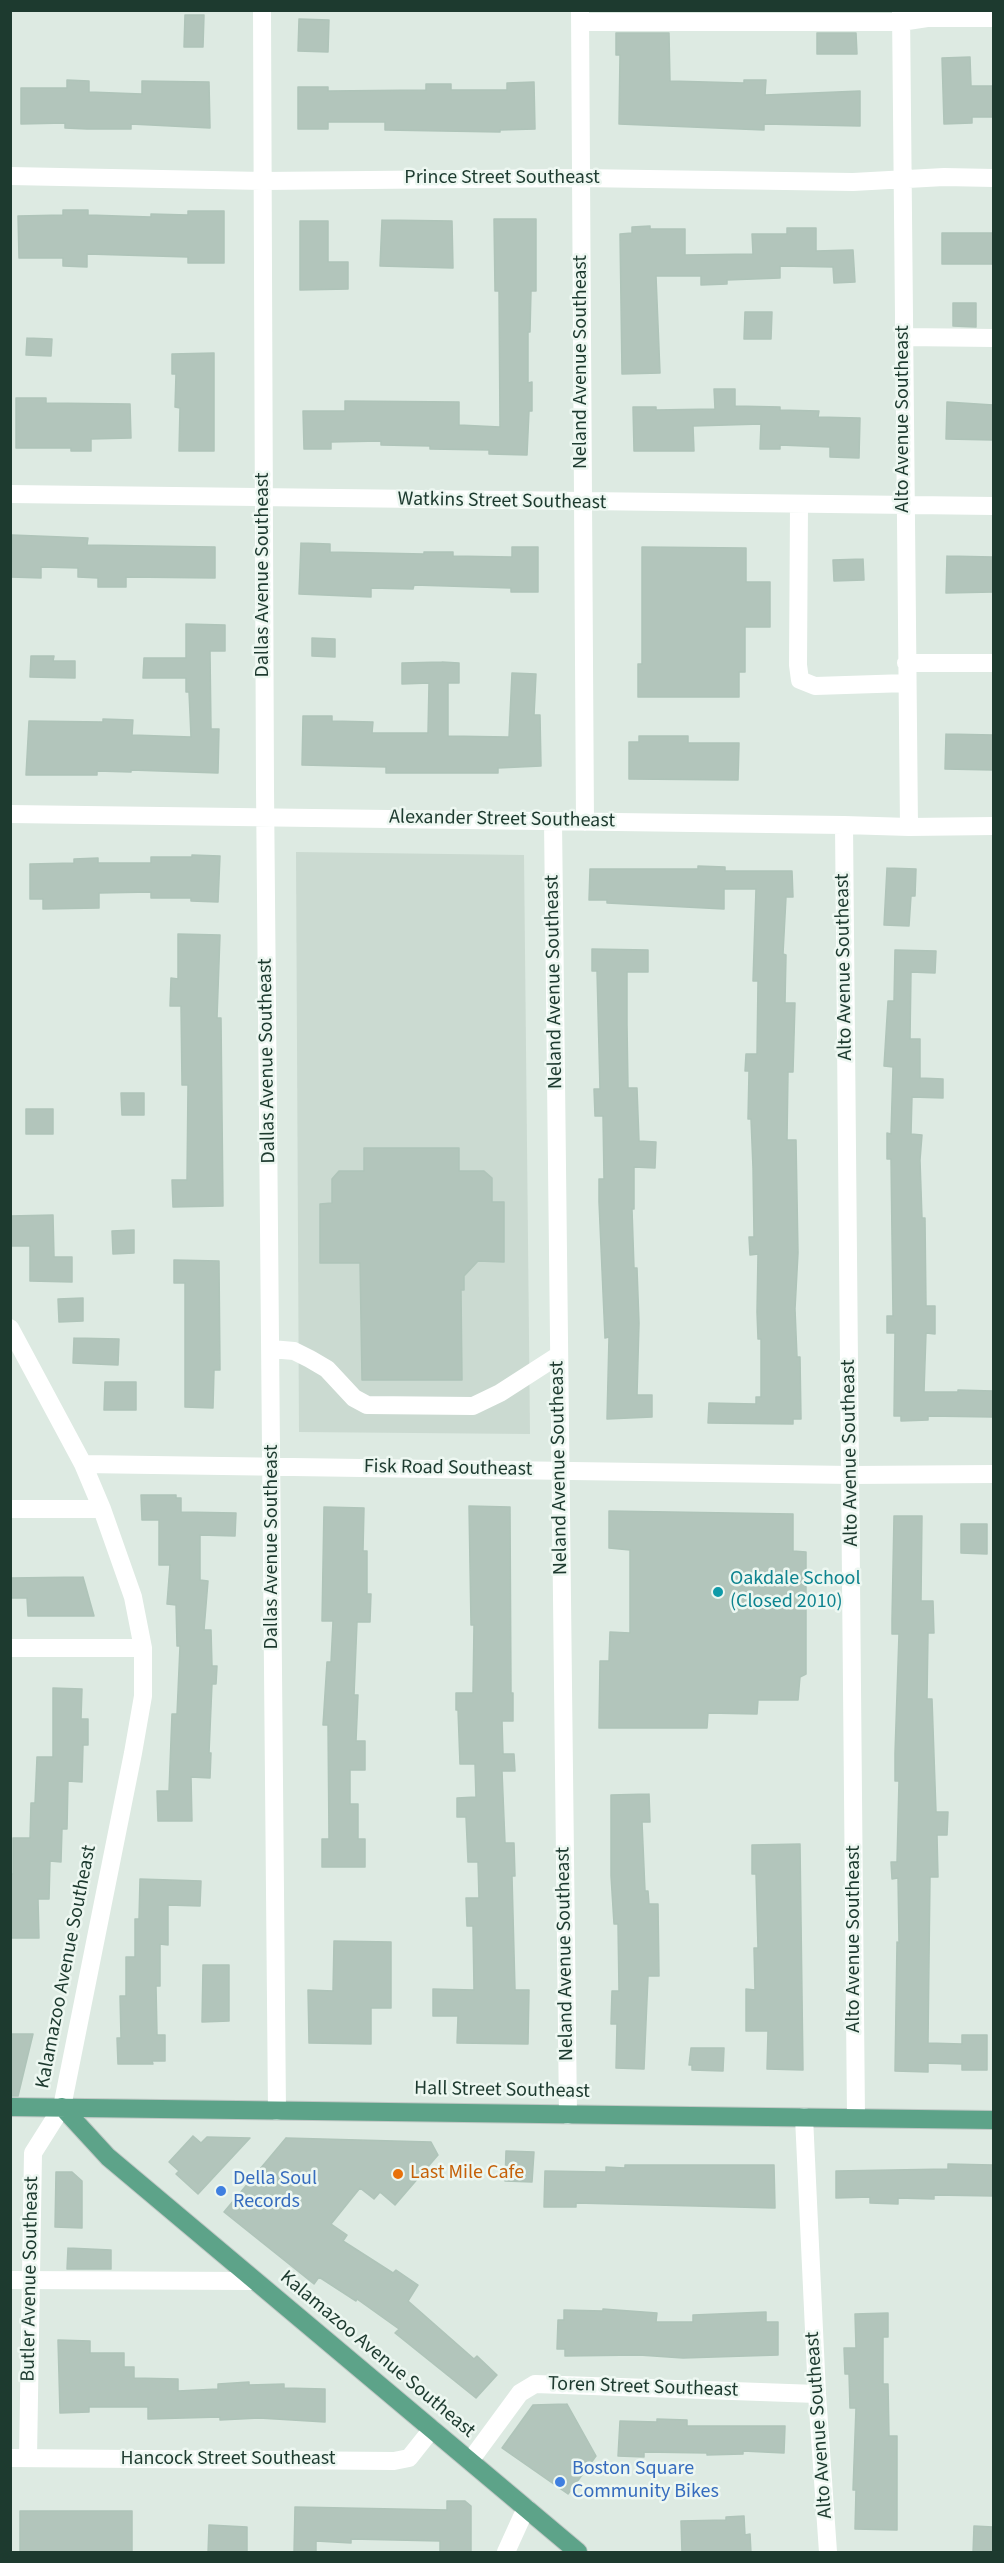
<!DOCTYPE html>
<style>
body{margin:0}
#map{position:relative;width:1004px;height:2563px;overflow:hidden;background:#ddeae2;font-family:"Source Sans 3",sans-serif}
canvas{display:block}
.frame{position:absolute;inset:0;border:12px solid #1d3a2f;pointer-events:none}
</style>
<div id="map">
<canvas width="1004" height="2563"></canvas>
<div class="frame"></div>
</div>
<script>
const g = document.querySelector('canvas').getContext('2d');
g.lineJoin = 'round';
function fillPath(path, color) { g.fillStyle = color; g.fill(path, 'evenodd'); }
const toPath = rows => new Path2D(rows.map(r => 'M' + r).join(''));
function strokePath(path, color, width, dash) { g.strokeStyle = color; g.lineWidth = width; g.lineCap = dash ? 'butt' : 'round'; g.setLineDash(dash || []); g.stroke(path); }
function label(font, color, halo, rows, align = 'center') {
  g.font = font + ' "Source Sans 3",sans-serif'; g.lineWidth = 5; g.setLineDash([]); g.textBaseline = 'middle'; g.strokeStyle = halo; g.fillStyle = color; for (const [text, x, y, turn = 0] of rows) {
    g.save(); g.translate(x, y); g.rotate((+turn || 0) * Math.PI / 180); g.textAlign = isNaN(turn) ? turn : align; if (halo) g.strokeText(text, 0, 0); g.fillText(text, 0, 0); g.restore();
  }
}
const built = toPath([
 [296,852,524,855,530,1434,299,1432]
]);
const building = toPath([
 [185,15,204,15,203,47,184,47,185,15],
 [299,19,329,20,328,52,298,51,299,19],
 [616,33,669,33,670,81,744,83,744,80,766,80,765,95,860,91,860,126,764,124,764,130,619,124,620,55,616,55,616,33],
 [817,33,856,33,857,54,817,54,817,33],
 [970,57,971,86,993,86,993,117,972,117,972,123,944,124,942,58,970,57],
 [67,80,89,81,89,92,142,94,142,81,209,82,210,128,131,124,131,129,87,129,65,128,65,123,21,124,21,88,67,88,67,80],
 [534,82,535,129,500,130,500,132,385,130,385,122,328,122,328,129,298,129,298,87,328,87,328,91,426,90,426,84,451,84,451,90,507,90,507,83,534,82],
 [63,210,88,210,88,215,151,217,151,214,188,215,188,211,224,211,224,263,188,263,188,257,87,254,87,267,63,266,63,258,19,258,18,216,63,215,63,210],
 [494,219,536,219,536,291,531,291,530,332,528,332,528,383,532,382,532,411,529,411,527,455,489,454,489,450,430,449,430,446,381,445,381,441,331,442,331,449,304,449,303,411,345,411,345,401,459,402,459,425,500,427,499,291,495,291,494,219],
 [382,220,452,221,453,268,380,266,382,220],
 [300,221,328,221,328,262,348,262,348,289,300,290,300,221],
 [650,226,650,229,685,229,685,255,753,254,752,234,787,234,787,228,816,228,816,251,853,250,855,282,834,283,833,267,780,266,780,278,727,280,727,284,701,285,701,276,656,276,660,373,622,374,620,234,632,233,632,227,650,226],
 [942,233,993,233,993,264,942,264,942,233],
 [953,303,976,303,976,327,953,326,953,303],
 [745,312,772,312,771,339,744,339,745,312],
 [27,338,52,339,51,356,26,355,27,338],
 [214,353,214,451,179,451,180,408,175,407,176,374,172,374,172,354,214,353],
 [714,389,735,389,735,406,780,407,780,410,819,411,818,417,860,418,859,458,830,457,830,447,780,445,780,449,760,449,761,424,693,426,694,451,634,451,633,407,656,407,656,410,715,409,714,389],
 [16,398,46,398,46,403,130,404,131,438,91,439,91,451,71,451,71,448,16,448,16,398],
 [947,402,993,405,993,440,946,439,947,402],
 [12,535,88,538,87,545,215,547,215,578,126,577,126,587,98,587,98,578,78,577,78,568,41,567,41,578,11,577,12,535],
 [301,543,330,544,330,552,424,554,424,552,453,552,453,556,512,557,512,547,538,547,538,592,511,592,511,588,414,585,413,589,371,588,371,597,299,594,301,543],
 [642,547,746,548,746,582,770,582,770,627,745,627,745,672,739,672,739,697,638,697,638,664,642,664,642,547],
 [947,556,993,557,993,592,946,593,947,556],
 [863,559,864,580,834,581,833,560,863,559],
 [186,624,225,625,225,651,210,651,211,729,219,729,218,773,131,770,131,772,97,771,97,775,26,775,29,721,103,722,103,719,133,720,132,735,191,737,189,692,186,692,186,678,143,678,144,658,186,658,186,624],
 [312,638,335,639,335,657,312,656,312,638],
 [31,656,54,656,53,661,75,661,75,678,30,677,31,656],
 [442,662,459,663,459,683,448,683,448,736,509,737,512,673,536,674,534,715,540,715,541,766,498,768,498,773,386,773,386,767,302,765,303,716,332,716,332,721,373,722,372,733,428,733,429,683,402,684,402,663,442,662],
 [946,734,993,735,993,770,945,769,946,734],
 [639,736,688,736,688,743,739,743,738,780,629,779,629,742,639,742,639,736],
 [192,855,220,856,218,902,191,901,191,898,151,898,151,892,99,893,99,908,43,909,43,899,30,899,30,864,74,863,74,859,98,858,98,863,151,863,151,857,192,857,192,855],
 [698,866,725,867,725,871,792,871,793,897,786,897,783,954,786,955,785,1003,795,1003,793,1072,788,1072,787,1140,796,1140,798,1253,795,1309,797,1357,800,1357,801,1419,793,1419,793,1424,708,1423,709,1403,756,1404,756,1397,761,1397,761,1339,758,1339,757,1312,758,1254,750,1255,749,1237,754,1237,753,1168,751,1119,748,1119,749,1071,745,1071,746,1054,757,1054,758,981,753,981,756,889,724,889,724,909,607,903,607,900,589,900,590,869,698,869,698,866],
 [887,868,916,869,915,896,911,896,909,926,884,925,887,868],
 [178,934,220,935,217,1018,221,1018,223,1206,173,1207,172,1180,187,1180,188,1085,182,1085,181,1006,170,1006,171,978,178,979,178,934],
 [592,949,648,950,648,972,627,972,627,1024,628,1088,637,1088,639,1141,656,1142,655,1168,634,1167,634,1209,632,1209,634,1268,637,1268,639,1323,637,1395,652,1395,652,1417,607,1419,609,1337,605,1338,599,1202,599,1179,604,1179,603,1116,595,1116,594,1089,600,1089,597,971,592,971,592,949],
 [895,950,936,951,935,973,911,972,910,1039,920,1039,920,1078,943,1079,943,1098,912,1097,911,1134,922,1135,920,1160,922,1218,925,1218,926,1306,935,1306,935,1334,926,1333,924,1392,958,1392,958,1390,993,1391,993,1417,928,1416,928,1420,901,1421,901,1416,894,1416,895,1333,887,1333,887,1316,893,1316,891,1159,887,1159,887,1133,891,1134,893,1067,884,1066,888,1001,894,1001,895,950],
 [121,1093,144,1093,144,1115,122,1115,121,1093],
 [26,1109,53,1109,53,1134,26,1134,26,1109],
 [364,1148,459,1148,459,1171,484,1171,492,1178,492,1202,504,1202,504,1262,478,1261,464,1276,464,1290,461,1290,462,1380,362,1380,360,1263,320,1263,320,1204,332,1203,332,1179,339,1171,364,1171,364,1148],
 [53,1215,54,1257,72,1257,72,1282,30,1281,30,1246,10,1246,10,1216,53,1215],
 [134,1230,134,1253,113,1254,112,1231,134,1230],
 [174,1260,219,1261,220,1370,214,1370,213,1408,185,1407,185,1283,174,1283,174,1260],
 [83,1298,83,1321,59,1322,58,1299,83,1298],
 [74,1338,119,1339,118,1365,73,1363,74,1338],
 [105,1382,136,1382,136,1410,104,1410,105,1382],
 [141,1495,176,1495,176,1498,181,1498,181,1512,236,1513,235,1536,200,1535,200,1580,208,1581,204,1630,211,1630,212,1666,217,1666,216,1684,212,1684,209,1753,211,1753,210,1778,191,1777,192,1821,158,1821,157,1791,169,1791,172,1714,177,1714,180,1646,177,1646,176,1605,167,1604,170,1565,159,1565,159,1520,142,1520,141,1495],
 [469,1506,510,1507,511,1693,513,1693,513,1721,502,1721,503,1754,514,1754,515,1771,502,1771,505,1843,514,1843,515,1876,512,1876,515,1990,529,1990,528,2044,457,2043,458,2016,433,2016,433,1989,474,1990,473,1926,467,1926,466,1898,479,1898,478,1862,468,1862,466,1817,457,1817,457,1798,476,1797,475,1764,460,1764,458,1710,456,1710,456,1693,473,1693,474,1625,471,1625,469,1506],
 [324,1507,364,1508,363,1551,367,1551,367,1594,371,1594,370,1622,357,1622,354,1695,358,1695,356,1741,365,1741,365,1770,350,1770,350,1804,358,1804,358,1839,365,1839,365,1867,322,1867,322,1839,329,1839,328,1725,323,1725,327,1662,331,1662,333,1621,322,1621,324,1507],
 [609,1511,793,1514,793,1551,806,1552,806,1674,800,1677,798,1700,758,1700,757,1714,708,1713,707,1728,599,1728,600,1661,609,1661,610,1632,630,1633,630,1550,609,1548,609,1511],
 [894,1516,922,1516,921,1601,933,1601,934,1633,928,1633,927,1699,932,1699,936,1812,948,1812,947,1835,937,1835,938,1877,930,1877,928,2043,962,2044,962,2035,987,2035,987,2070,962,2070,962,2064,928,2063,928,2072,895,2071,897,1942,899,1943,898,1878,892,1879,891,1862,897,1862,899,1781,895,1781,895,1753,899,1634,892,1634,892,1619,894,1516],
 [961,1524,987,1524,987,1554,961,1553,961,1524],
 [83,1577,94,1616,28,1616,27,1598,10,1598,10,1578,83,1577],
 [53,1688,82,1689,81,1719,88,1719,88,1745,83,1745,82,1782,68,1781,67,1829,62,1829,61,1862,50,1861,49,1899,38,1899,39,1938,10,1938,10,1874,13,1874,13,1838,30,1838,31,1803,35,1803,37,1757,53,1757,53,1688],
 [649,1794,650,1822,642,1822,645,1891,648,1891,649,1904,658,1904,659,1976,648,1976,644,2069,616,2068,617,2024,611,2024,612,1991,619,1991,618,1924,614,1924,611,1876,611,1795,649,1794],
 [800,1844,803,2070,767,2069,768,2031,746,2031,746,1989,755,1990,754,1948,758,1948,756,1874,752,1874,752,1845,800,1844],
 [140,1879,201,1881,200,1906,168,1905,168,1945,160,1944,160,1986,156,1986,157,2035,165,2035,165,2061,152,2061,153,2064,118,2064,117,2038,121,2038,120,1996,126,1996,126,1957,135,1957,135,1919,139,1919,140,1879],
 [334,1941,391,1942,391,2008,371,2008,371,2044,309,2043,308,1990,333,1991,334,1941],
 [203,1965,229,1965,229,2021,202,2022,203,1965],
 [10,2034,33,2034,18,2096,10,2096,10,2034],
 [691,2048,724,2048,723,2071,692,2070,692,2065,689,2065,691,2048],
 [193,2136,201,2143,207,2137,250,2138,198,2194,176,2174,179,2171,169,2162,193,2136],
 [286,2138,431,2142,438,2155,395,2205,380,2192,374,2199,360,2188,331,2224,347,2235,343,2241,393,2273,396,2270,418,2285,408,2301,474,2359,477,2356,497,2375,476,2398,395,2333,399,2329,357,2299,356,2301,319,2277,314,2284,224,2212,286,2138],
 [506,2151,534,2152,532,2182,505,2181,506,2151],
 [948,2164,993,2165,993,2196,934,2195,934,2199,898,2198,898,2204,870,2203,870,2197,836,2198,836,2171,948,2169,948,2164],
 [625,2165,774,2165,775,2208,576,2203,576,2207,544,2207,545,2171,606,2172,606,2167,625,2168,625,2165],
 [56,2172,72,2172,82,2181,82,2228,55,2227,56,2172],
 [68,2248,111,2250,111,2269,67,2269,68,2248],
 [603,2309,657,2313,656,2322,693,2322,693,2315,766,2312,766,2322,778,2322,778,2355,683,2358,639,2355,565,2356,565,2349,557,2349,558,2320,564,2320,564,2310,603,2311,603,2309],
 [888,2313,888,2337,883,2337,883,2384,888,2384,889,2436,897,2436,897,2530,855,2529,856,2490,853,2490,856,2408,850,2408,849,2374,845,2374,844,2348,856,2348,855,2314,888,2313],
 [58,2340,90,2341,90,2353,124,2353,124,2367,134,2367,134,2378,178,2379,178,2391,218,2389,218,2384,249,2382,249,2385,284,2384,284,2388,325,2389,325,2422,259,2418,220,2420,220,2417,148,2419,148,2407,89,2407,89,2412,60,2413,58,2340],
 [567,2404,596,2456,568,2494,502,2448,533,2405,567,2404],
 [657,2419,687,2420,687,2426,785,2426,784,2453,743,2451,743,2454,707,2455,707,2453,644,2452,644,2457,618,2456,620,2421,657,2422,657,2419],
 [447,2501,465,2501,471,2506,471,2553,440,2553,440,2541,351,2539,351,2543,316,2541,316,2553,294,2553,295,2507,447,2510,447,2501],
 [20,2511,132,2511,132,2553,20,2553,20,2511],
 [744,2516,745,2535,750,2534,751,2553,682,2553,681,2521,726,2520,726,2517,744,2516],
 [209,2525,247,2527,247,2553,208,2553,209,2525],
 [974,2526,993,2527,993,2553,973,2553,974,2526]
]);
const minor = toPath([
 [262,10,265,788,277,2111],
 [580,10,585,822],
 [901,10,909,827],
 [580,22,901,22,927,18,994,18],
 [10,176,263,181,580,178,853,182,944,177,994,178],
 [904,337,994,338],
 [10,494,994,506],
 [799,505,798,665,800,680,815,686,907,683],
 [906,663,994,663],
 [10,814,844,825,909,827,994,826],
 [553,821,568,2115],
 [844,825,856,2117],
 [10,1328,83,1464,102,1509,133,1597,143,1648,143,1696,133,1753,62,2107,33,2153,28,2458],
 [271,1349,294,1351,310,1359,327,1369,354,1398,367,1405,473,1406,500,1393,559,1355],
 [83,1464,851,1475,994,1474],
 [10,1509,102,1509],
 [10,1648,143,1648],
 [804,2117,817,2394,828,2552],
 [10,2280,254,2281],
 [10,2458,394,2461,409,2458,432,2429],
 [470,2461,520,2393,535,2384,817,2394],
 [506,2552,526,2508]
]);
const major = toPath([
 [10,2107,994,2120],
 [62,2107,108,2157,578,2552]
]);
const markers = [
 [718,1592,6,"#0f9aa8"],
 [398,2174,6,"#e8710a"],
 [221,2191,6,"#3f7fe0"],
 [560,2482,6,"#3f7fe0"]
];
const streetNames = [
 ["Prince Street Southeast",502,179],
 ["Neland Avenue Southeast",582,362,-90],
 ["Alto Avenue Southeast",904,419,-90],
 ["Watkins Street Southeast",502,502,1],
 ["Dallas Avenue Southeast",264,575,-90],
 ["Alexander Street Southeast",502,820,1],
 ["Alto Avenue Southeast",845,967,-91],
 ["Neland Avenue Southeast",555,982,-91],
 ["Dallas Avenue Southeast",268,1061,-91],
 ["Alto Avenue Southeast",851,1453,-91],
 ["Neland Avenue Southeast",560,1468,-91],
 ["Fisk Road Southeast",448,1469,1],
 ["Dallas Avenue Southeast",273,1547,-90],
 ["Alto Avenue Southeast",855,1939,-90],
 ["Neland Avenue Southeast",566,1954,-91],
 ["Kalamazoo Avenue Southeast",67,1967,-79],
 ["Hall Street Southeast",502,2091,1],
 ["Butler Avenue Southeast",31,2279,-89],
 ["Kalamazoo Avenue Southeast",377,2355,40],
 ["Toren Street Southeast",643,2388,2],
 ["Alto Avenue Southeast",820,2425,-94],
 ["Hancock Street Southeast",228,2460]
];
const cultureNames = [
 ["Oakdale School",730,1580],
 ["(Closed 2010)",730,1603]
];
const foodNames = [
 ["Last Mile Cafe",410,2174]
];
const shopNames = [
 ["Della Soul",233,2180],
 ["Records",233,2203],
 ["Boston Square",572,2470],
 ["Community Bikes",572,2493]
];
fillPath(built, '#cbdad1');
fillPath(building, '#b2c5bb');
strokePath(building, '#afc4b9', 1.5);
strokePath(major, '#c0c8c5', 20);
strokePath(minor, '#fff', 18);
strokePath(major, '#5da389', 18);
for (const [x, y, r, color] of markers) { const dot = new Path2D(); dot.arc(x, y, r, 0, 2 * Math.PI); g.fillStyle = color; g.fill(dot); strokePath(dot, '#edf7f1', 2); }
label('20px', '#1d3a2f', '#edf7f1', streetNames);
label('20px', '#0d838f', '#edf7f1', cultureNames, 'left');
label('20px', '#c56008', '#edf7f1', foodNames, 'left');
label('20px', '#366cbe', '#edf7f1', shopNames, 'left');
</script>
